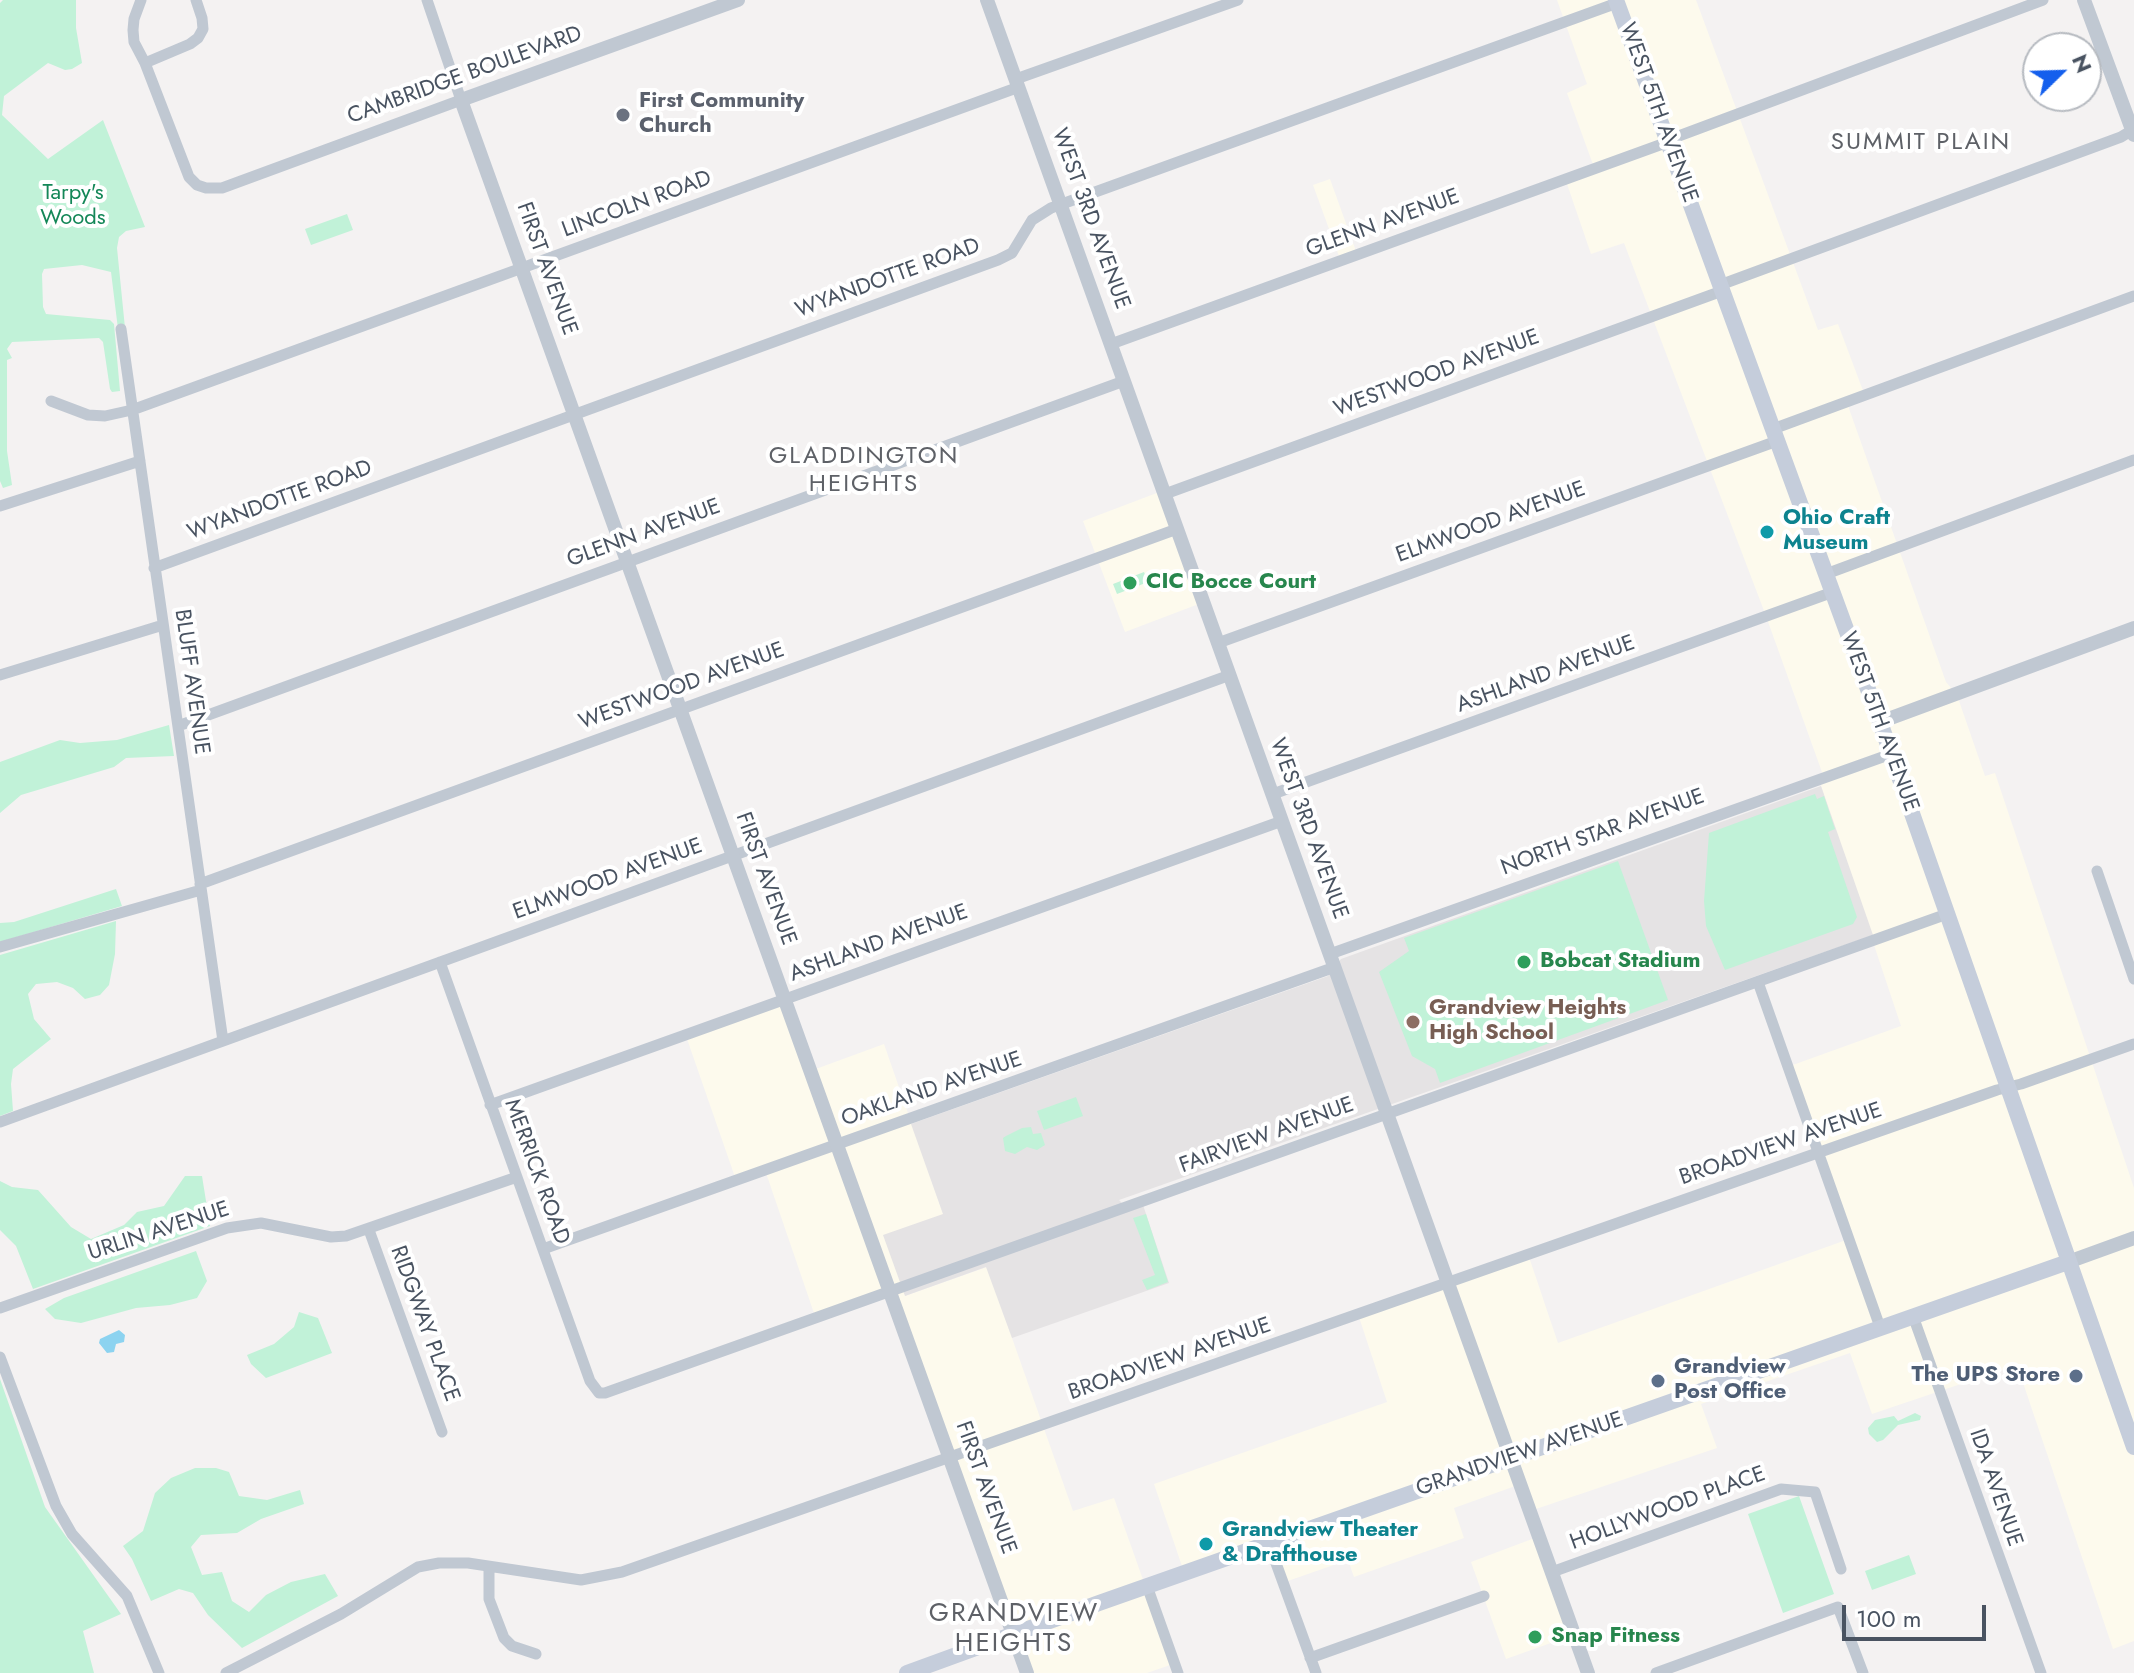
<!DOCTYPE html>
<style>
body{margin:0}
#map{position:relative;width:2134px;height:1673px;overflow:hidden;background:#f4f2f2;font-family:Jost,sans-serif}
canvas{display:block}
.north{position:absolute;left:2022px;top:32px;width:80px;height:80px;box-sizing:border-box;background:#fff;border:2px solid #b6bac0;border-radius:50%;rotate:67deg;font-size:22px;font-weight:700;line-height:32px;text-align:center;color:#495361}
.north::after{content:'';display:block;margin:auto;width:28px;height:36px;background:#145fed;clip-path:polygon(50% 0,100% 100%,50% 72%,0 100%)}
.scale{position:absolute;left:1842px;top:1605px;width:144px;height:36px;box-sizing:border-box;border:4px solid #495361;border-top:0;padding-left:10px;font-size:24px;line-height:28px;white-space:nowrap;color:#495361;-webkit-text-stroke:6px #fff;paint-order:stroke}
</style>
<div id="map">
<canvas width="2134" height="1673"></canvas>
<div class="north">N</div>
<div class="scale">100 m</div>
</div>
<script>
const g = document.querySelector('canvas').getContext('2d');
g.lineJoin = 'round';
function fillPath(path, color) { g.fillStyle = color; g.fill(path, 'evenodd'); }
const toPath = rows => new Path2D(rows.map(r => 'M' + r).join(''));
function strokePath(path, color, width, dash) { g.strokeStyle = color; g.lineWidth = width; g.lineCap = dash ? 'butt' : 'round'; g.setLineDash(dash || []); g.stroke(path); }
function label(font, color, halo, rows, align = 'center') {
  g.font = font + ' Jost,sans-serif'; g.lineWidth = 8; g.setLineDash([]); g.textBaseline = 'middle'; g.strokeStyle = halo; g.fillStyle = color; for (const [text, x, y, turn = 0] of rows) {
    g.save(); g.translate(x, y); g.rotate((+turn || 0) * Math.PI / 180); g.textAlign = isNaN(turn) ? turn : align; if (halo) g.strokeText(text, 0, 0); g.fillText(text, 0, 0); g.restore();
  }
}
const commercial = toPath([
 [1557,0,1696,0,1818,330,1838,324,1865,396,1847,403,1946,682,1957,695,1985,776,1995,773,2134,1188,2134,1641,2113,1649,2017,1365,1872,1414,1850,1353,1701,1404,1717,1448,1530,1511,1521,1484,1454,1508,1464,1538,1354,1577,1348,1560,1285,1582,1271,1542,1184,1572,1154,1484,1387,1402,1358,1314,1528,1254,1558,1343,1849,1239,1790,1066,1901,1026,1821,786,1823,775,1766,616,1624,243,1591,254,1566,181,1595,170,1567,93,1587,84],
 [1330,179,1357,254,1340,259,1313,185],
 [1162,491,1204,602,1125,632,1083,521],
 [787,998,813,1070,884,1044,943,1214,905,1296,987,1267,1073,1511,1114,1498,1173,1664,1147,1673,1029,1673,886,1295,816,1319,765,1170,736,1180,686,1036],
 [1540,1536,1576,1634,1506,1659,1471,1562]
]);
const education = toPath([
 [1821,786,1873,935,1119,1200,1129,1210,1143,1205,1169,1283,1012,1338,986,1267,905,1296,883,1235,943,1214,911,1124,1328,976,1341,959]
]);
const green = toPath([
 [3,0,76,0,76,28,82,63,72,69,65,70,48,63,4,96,2,115,48,159,103,120,145,227,126,231,119,237,117,248,125,328,118,329,111,272,82,265,44,269,42,274,43,307,46,314,110,320,114,324,120,391,112,392,110,389,103,342,99,338,12,342,7,349,12,358,7,360,7,451,12,485,3,488,0,481,0,3],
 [347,214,353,230,311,245,305,229],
 [1144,572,1148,582,1117,594,1113,584],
 [169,725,174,756,126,758,114,767,21,795,0,813,0,762,60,740,80,743,117,740],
 [1815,794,1817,799,1824,796,1835,829,1828,832,1857,917,1853,924,1725,970,1706,926,1704,901,1709,833],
 [1618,861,1668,1000,1440,1083,1435,1069,1412,1056,1379,972,1409,951,1404,938],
 [116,889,122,906,0,942,0,923,14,922],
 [116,921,115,954,109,985,100,995,85,999,73,988,57,982,36,984,28,994,34,1019,51,1039,13,1069,11,1084,13,1111,0,1116,0,955],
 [1076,1097,1083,1116,1044,1130,1037,1111],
 [1031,1127,1033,1134,1041,1133,1045,1145,1037,1150,1027,1147,1015,1154,1005,1151,1003,1138,1006,1136,1022,1128],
 [185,1176,202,1176,210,1226,33,1289,16,1246,0,1230,0,1181,12,1187,38,1190,71,1227,91,1239,124,1225,137,1212,164,1206],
 [1146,1214,1168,1282,1147,1290,1142,1280,1155,1275,1133,1218],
 [196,1251,207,1281,197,1298,170,1305,136,1308,81,1323,55,1319,45,1309,64,1298],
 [299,1312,318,1318,332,1353,266,1378,251,1364,247,1355,274,1344,294,1327],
 [0,1379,45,1507,121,1614,83,1631,94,1673,0,1673],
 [1915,1413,1921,1416,1920,1420,1898,1425,1883,1440,1877,1442,1869,1434,1868,1428,1875,1420,1894,1416,1898,1421],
 [195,1468,216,1468,229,1472,239,1496,267,1500,300,1490,304,1504,261,1519,237,1533,201,1535,191,1547,202,1575,222,1572,232,1601,249,1612,266,1595,291,1582,325,1574,338,1596,242,1648,208,1615,193,1593,179,1589,151,1601,132,1559,123,1546,143,1531,155,1493,171,1478],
 [1799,1496,1834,1594,1783,1613,1748,1514],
 [1909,1555,1916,1574,1872,1590,1865,1571]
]);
const water = toPath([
 [119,1330,125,1335,124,1342,116,1344,114,1352,107,1353,99,1343,100,1339]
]);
const minor = toPath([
 [141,0,134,19,133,30,134,42,145,63,190,44,198,38,203,29,202,18,196,0],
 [145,63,189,177,197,185,206,188,222,188,461,100,427,0],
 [1016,79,1238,0],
 [1668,140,2043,0],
 [1720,285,2121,137,2134,129],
 [121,329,223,1041],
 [1111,344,1668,142],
 [51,401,88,415,105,416,132,410,1019,87],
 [1773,429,2134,296],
 [1165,494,1722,291],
 [0,506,140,461],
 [154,568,998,260,1012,253,1032,220,1051,208,1617,3],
 [1826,574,2134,460],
 [1218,643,1777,441],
 [0,675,163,625],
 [178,726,1124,381],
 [1273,794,1833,592],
 [2097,871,2134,979],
 [200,884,1177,529],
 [0,947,201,890],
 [1330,954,1891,754],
 [440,962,590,1381,599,1393,605,1393,1947,914],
 [1758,982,1880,1327],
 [490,1105,1282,821],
 [0,1122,1230,675],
 [369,1230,442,1432],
 [543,1249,1335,967],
 [0,1308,227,1228,261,1223,331,1237,346,1236,517,1177],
 [1913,1316,2041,1673],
 [0,1357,56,1506,72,1534,127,1596,159,1673],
 [1269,1544,1316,1673],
 [489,1568,489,1599,504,1638,512,1646,536,1654],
 [1552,1572,1781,1489,1815,1492,1841,1569],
 [1147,1586,1178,1673],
 [1310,1658,1484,1596],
 [226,1673,341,1614,418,1567,439,1563,468,1563,581,1580,622,1572,1997,1090,2021,1084,2134,1044],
 [1656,1673,1838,1607,1863,1673]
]);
const tertiary = toPath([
 [738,0,461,100,1027,1673],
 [987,0,1588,1673],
 [2084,0,2134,135],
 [1880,722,2134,628],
 [2068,1262,2134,1238]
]);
const secondary = toPath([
 [1616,0,1880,722,2134,1447],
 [907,1673,1099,1603,2068,1262]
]);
const markers = [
 [623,115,8,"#6b7280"],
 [1767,532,8,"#0f9aa8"],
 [1130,583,8,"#2e9e5b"],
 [1524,962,8,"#2e9e5b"],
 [1413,1022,8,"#8d6e63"],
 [2076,1376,8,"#5c6f8a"],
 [1658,1381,8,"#5c6f8a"],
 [1206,1544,8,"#0f9aa8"],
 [1535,1637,8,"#2e9e5b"]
];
const streetNames = [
 ["CAMBRIDGE BOULEVARD",465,76,-20],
 ["WEST 5TH AVENUE",1658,113,70],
 ["LINCOLN ROAD",637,205,-20],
 ["WEST 3RD AVENUE",1090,219,70],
 ["GLENN AVENUE",1383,224,-20],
 ["FIRST AVENUE",546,269,70],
 ["WYANDOTTE ROAD",888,279,-20],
 ["WESTWOOD AVENUE",1437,374,-20],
 ["WYANDOTTE ROAD",280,501,-20],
 ["ELMWOOD AVENUE",1491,523,-20],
 ["GLENN AVENUE",644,534,-20],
 ["ASHLAND AVENUE",1546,675,-20],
 ["BLUFF AVENUE",191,682,82],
 ["WESTWOOD AVENUE",682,687,-20],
 ["WEST 5TH AVENUE",1879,722,70],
 ["WEST 3RD AVENUE",1308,829,70],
 ["NORTH STAR AVENUE",1603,833,-20],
 ["FIRST AVENUE",765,879,70],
 ["ELMWOOD AVENUE",608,880,-20],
 ["ASHLAND AVENUE",879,944,-20],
 ["OAKLAND AVENUE",932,1090,-19],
 ["FAIRVIEW AVENUE",1267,1136,-20],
 ["BROADVIEW AVENUE",1781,1145,-19],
 ["MERRICK ROAD",536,1172,70],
 ["URLIN AVENUE",159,1232,-18],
 ["RIDGWAY PLACE",424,1324,70],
 ["BROADVIEW AVENUE",1170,1360,-19],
 ["GRANDVIEW AVENUE",1520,1455,-19],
 ["FIRST AVENUE",985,1488,70],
 ["IDA AVENUE",1995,1488,71],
 ["HOLLYWOOD PLACE",1668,1509,-20]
];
const worshipNames = [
 ["First Community",639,102],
 ["Church",639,127]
];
const parkNames = [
 ["Tarpy's",73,194],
 ["Woods",73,219]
];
const cultureNames = [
 ["Ohio Craft",1783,519],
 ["Museum",1783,544],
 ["Grandview Theater",1222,1531],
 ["& Drafthouse",1222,1556]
];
const leisureNames = [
 ["CIC Bocce Court",1146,583],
 ["Bobcat Stadium",1540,962],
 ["Snap Fitness",1551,1637]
];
const educationNames = [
 ["Grandview Heights",1429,1009],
 ["High School",1429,1034]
];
const serviceNames = [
 ["Grandview",1674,1368],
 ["Post Office",1674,1393],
 ["The UPS Store",2060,1376,"right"]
];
const neighbourhoodNames = [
 ["SUMMIT PLAIN",1921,143],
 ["GLADDINGTON",864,457],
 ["HEIGHTS",864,485]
];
const quarterNames = [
 ["GRANDVIEW",1014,1615],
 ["HEIGHTS",1014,1645]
];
fillPath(commercial, '#fdfaed');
fillPath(education, '#e5e3e4');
fillPath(green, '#c1f2d8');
fillPath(water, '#8cd3f0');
strokePath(minor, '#c0c8d2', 11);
strokePath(tertiary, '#c0c8d2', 14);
strokePath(secondary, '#c5cddb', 16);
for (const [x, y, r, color] of markers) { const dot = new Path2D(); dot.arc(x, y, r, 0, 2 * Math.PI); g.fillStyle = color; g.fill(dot); strokePath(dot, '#fff', 3); }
label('22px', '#495361', '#fff', streetNames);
label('bold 22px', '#5b616d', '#fff', worshipNames, 'left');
label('22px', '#148758', '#fff', parkNames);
label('bold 22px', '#0d838f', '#fff', cultureNames, 'left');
label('bold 22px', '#27864d', '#fff', leisureNames, 'left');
label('bold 22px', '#785e54', '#fff', educationNames, 'left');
label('bold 22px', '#4e5e75', '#fff', serviceNames, 'left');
g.letterSpacing = '2px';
label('24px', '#5e6167', '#fff', neighbourhoodNames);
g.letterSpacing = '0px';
g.letterSpacing = '2px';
label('26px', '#5e6167', '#fff', quarterNames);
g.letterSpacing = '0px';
</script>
